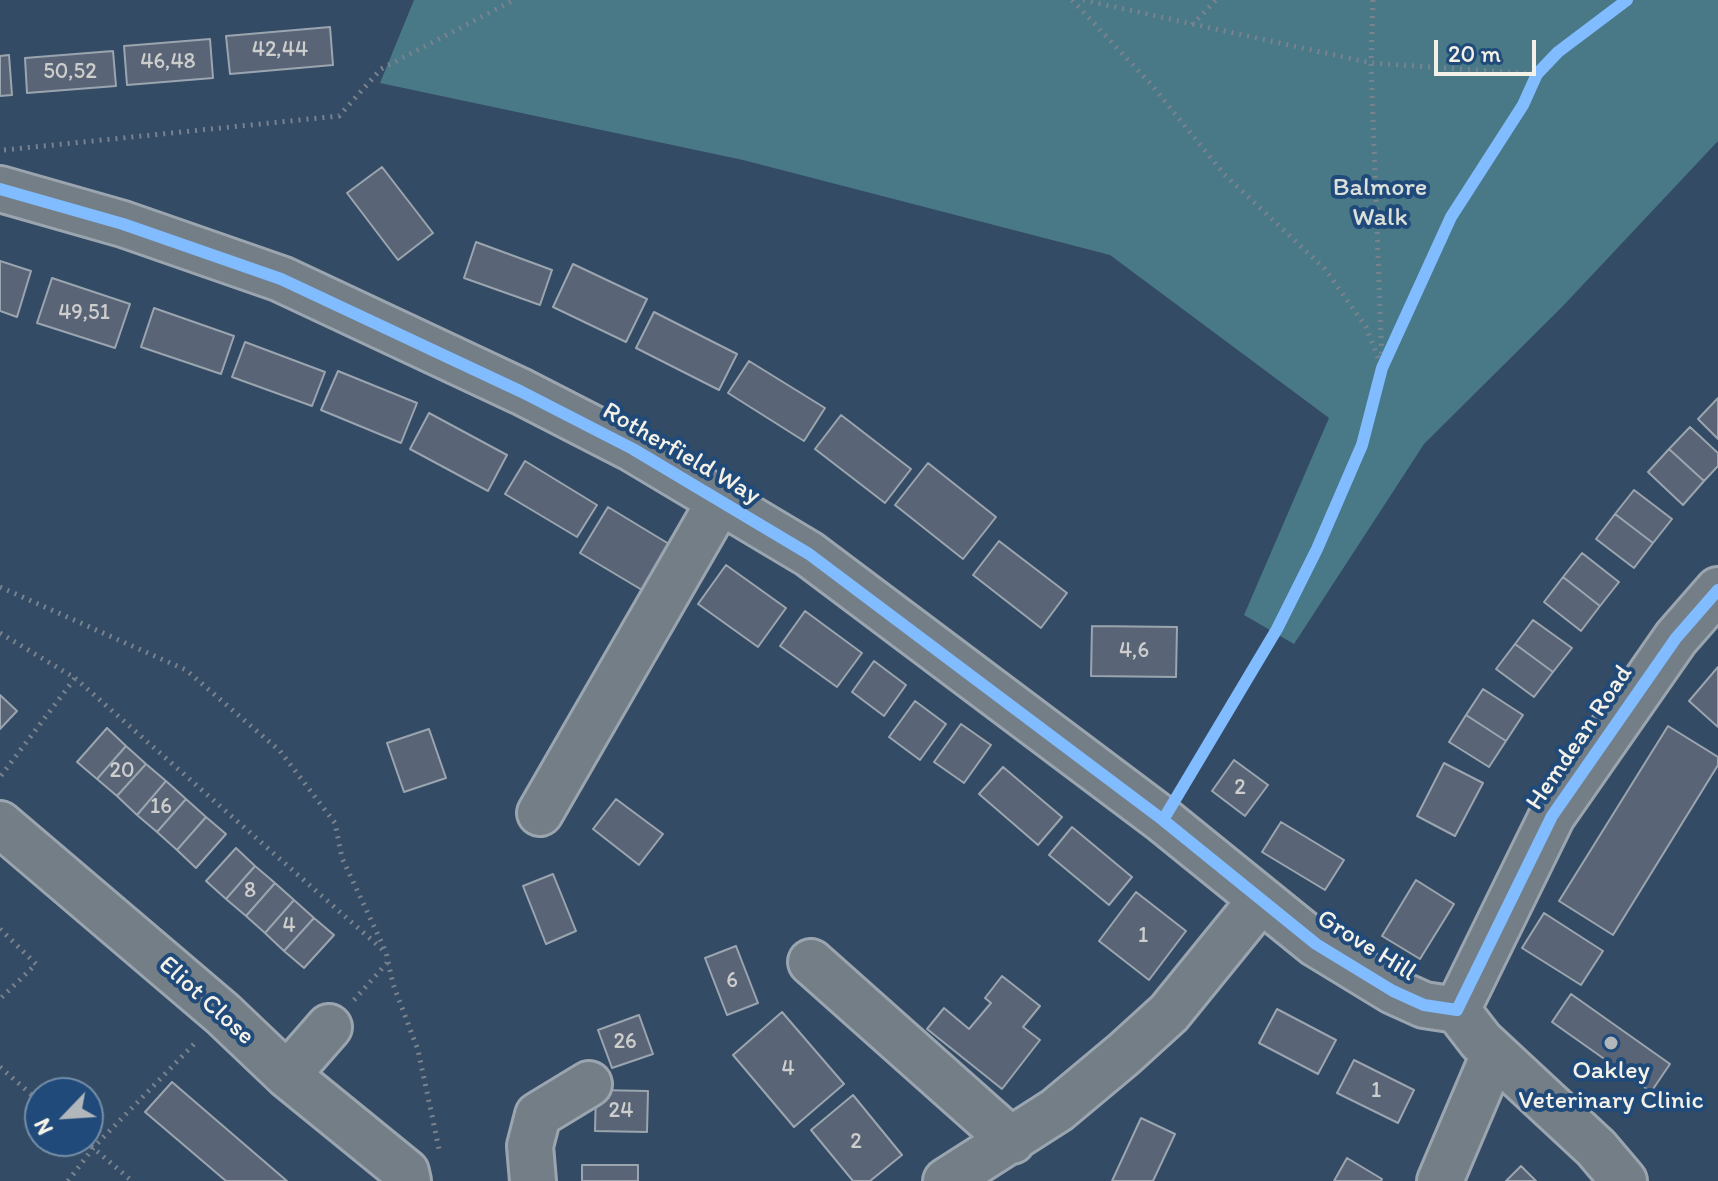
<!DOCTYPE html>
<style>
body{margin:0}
#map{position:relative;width:1718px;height:1181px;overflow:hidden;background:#344b65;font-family:Itim,sans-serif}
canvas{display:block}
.north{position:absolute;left:24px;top:1077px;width:80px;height:80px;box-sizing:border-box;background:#1f4a7a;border:2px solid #748da6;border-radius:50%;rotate:245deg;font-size:22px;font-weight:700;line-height:32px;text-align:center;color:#f4f1e8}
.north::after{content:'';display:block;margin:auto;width:28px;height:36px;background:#b1b7ba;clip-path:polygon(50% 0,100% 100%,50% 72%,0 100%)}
.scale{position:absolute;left:1434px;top:40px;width:102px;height:36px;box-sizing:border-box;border:4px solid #f4f1e8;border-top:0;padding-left:10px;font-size:24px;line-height:28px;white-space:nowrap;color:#f4f1e8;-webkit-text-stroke:6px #1f4a7a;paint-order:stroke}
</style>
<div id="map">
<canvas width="1718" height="1181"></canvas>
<div class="north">N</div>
<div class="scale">20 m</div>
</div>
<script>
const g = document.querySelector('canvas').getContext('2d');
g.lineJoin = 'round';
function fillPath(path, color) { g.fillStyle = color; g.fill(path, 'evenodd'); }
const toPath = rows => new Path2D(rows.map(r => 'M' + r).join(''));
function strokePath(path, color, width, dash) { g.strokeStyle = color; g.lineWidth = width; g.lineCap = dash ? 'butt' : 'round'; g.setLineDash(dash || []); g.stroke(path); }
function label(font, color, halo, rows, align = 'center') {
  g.font = font + ' Itim,sans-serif'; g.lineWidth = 8; g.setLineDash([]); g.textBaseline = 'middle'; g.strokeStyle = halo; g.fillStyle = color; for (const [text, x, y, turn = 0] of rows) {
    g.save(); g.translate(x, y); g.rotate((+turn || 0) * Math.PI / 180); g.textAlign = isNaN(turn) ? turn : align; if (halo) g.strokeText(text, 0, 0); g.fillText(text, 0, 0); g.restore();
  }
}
const green = toPath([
 [414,0,1718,0,1718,141,1562,307,1424,444,1294,644,1244,615,1329,418,1110,255,743,160,380,83]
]);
const building = toPath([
 [330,27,333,65,230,74,226,36,330,27],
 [210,39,213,78,127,85,124,46,210,39],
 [113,51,116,86,27,93,25,58,113,51],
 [9,55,12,95,0,96,0,56,9,55],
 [382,167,433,233,398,260,347,193,382,167],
 [476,242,552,270,540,305,464,278,476,242],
 [0,261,31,271,17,317,0,311,0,261],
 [573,264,647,299,626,342,553,307,573,264],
 [52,278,130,304,115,348,37,323,52,278],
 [154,308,234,336,221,374,141,347,154,308],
 [654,312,737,354,719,390,636,348,654,312],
 [245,342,325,372,312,406,232,377,245,342],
 [749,361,825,408,804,441,728,393,749,361],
 [338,371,417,403,401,443,321,410,338,371],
 [1718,398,1718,439,1698,419,1718,398],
 [429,413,507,455,488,491,410,449,429,413],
 [841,415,911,469,885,503,815,449,841,415],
 [1690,427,1718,453,1718,466,1704,481,1669,449,1690,427],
 [1669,449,1704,481,1683,505,1648,472,1669,449],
 [525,461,597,505,577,537,505,494,525,461],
 [928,463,996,517,963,559,895,505,928,463],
 [1634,490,1672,519,1653,543,1615,514,1634,490],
 [608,507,674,547,647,593,580,553,608,507],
 [1615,514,1653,543,1634,568,1596,539,1615,514],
 [999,541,1067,593,1041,628,973,575,999,541],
 [1582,553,1619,582,1600,606,1563,577,1582,553],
 [726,565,786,608,758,647,698,604,726,565],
 [1563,577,1600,606,1581,631,1544,602,1563,577],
 [805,611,862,653,837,687,780,646,805,611],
 [1533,620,1572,648,1553,672,1515,644,1533,620],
 [1092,626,1177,627,1176,677,1091,676,1092,626],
 [1515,644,1553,672,1534,697,1496,669,1515,644],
 [874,661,906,685,884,716,852,692,874,661],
 [1718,667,1718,727,1689,701,1718,667],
 [1483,689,1523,715,1506,741,1466,715,1483,689],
 [0,695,17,711,0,729,0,695],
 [915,701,946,724,920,760,889,737,915,701],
 [1466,715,1506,741,1489,767,1449,742,1466,715],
 [961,724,991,745,964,783,934,762,961,724],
 [1668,726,1718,757,1718,765,1613,935,1559,901,1668,726],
 [107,728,126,746,97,779,77,762,107,728],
 [429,729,446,778,404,792,387,743,429,729],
 [126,746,146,764,117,796,97,779,126,746],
 [1234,760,1268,785,1245,816,1212,791,1234,760],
 [1444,763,1483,783,1455,836,1417,816,1444,763],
 [146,764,166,781,137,815,117,796,146,764],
 [1003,767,1062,817,1038,845,979,794,1003,767],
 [166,781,186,799,157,832,137,815,166,781],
 [186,799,206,817,177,850,157,832,186,799],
 [616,799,663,834,639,865,593,829,616,799],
 [206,817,226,834,196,868,177,850,206,817],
 [1281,822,1344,860,1325,890,1262,852,1281,822],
 [1072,827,1132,877,1109,905,1049,855,1072,827],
 [236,848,255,866,226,899,206,881,236,848],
 [255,866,275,883,246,916,226,899,255,866],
 [553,874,576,931,546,944,523,886,553,874],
 [1416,880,1454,904,1420,959,1382,936,1416,880],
 [275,883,294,900,265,933,246,916,275,883],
 [1136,892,1186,931,1149,980,1099,941,1136,892],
 [294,900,314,918,284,951,265,933,294,900],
 [1544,913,1603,951,1581,985,1522,948,1544,913],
 [314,918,334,935,304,968,284,951,314,918],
 [736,946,758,1003,727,1015,705,958,736,946],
 [1002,976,1040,1006,1023,1027,1040,1040,1002,1089,927,1029,944,1008,969,1029,991,1003,985,998,1002,976],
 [1571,994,1670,1064,1651,1092,1552,1022,1571,994],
 [1277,1009,1336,1040,1318,1074,1259,1043,1277,1009],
 [782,1012,844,1084,794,1127,733,1055,782,1012],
 [639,1015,653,1054,612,1068,598,1030,639,1015],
 [1354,1060,1414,1090,1398,1123,1337,1093,1354,1060],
 [172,1082,287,1181,226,1181,145,1112,172,1082],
 [596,1090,648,1091,647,1132,595,1131,596,1090],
 [853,1095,902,1155,870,1181,853,1181,811,1130,853,1095],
 [1141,1118,1175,1134,1153,1181,1112,1181,1141,1118],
 [1347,1158,1382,1179,1381,1181,1334,1181,1347,1158],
 [582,1165,638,1165,638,1181,582,1181,582,1165],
 [1521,1166,1536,1181,1506,1181,1521,1166]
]);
const path = toPath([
 [1072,0,1150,83,1224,174,1325,269,1366,327,1382,368],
 [1083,0,1371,63,1537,74],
 [1373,0,1371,63,1382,363],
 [1192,25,1216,0],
 [4,150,339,116,381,69,514,0],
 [0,587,186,670,280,751,335,823,342,858,386,952,393,984,418,1050,439,1149],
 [0,633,75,678,0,777],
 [75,678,383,950],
 [0,929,36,964,0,999],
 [354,1000,387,963],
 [0,1067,40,1102],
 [85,1141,132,1181],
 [68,1181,93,1148,197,1041]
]);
const minor = toPath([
 [0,189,123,224,281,279,522,392,633,449,809,554,1163,820,1316,944,1393,991,1424,1005,1457,1010],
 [540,813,720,501],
 [0,824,223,1014,287,1075,406,1172,408,1181],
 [811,962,1012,1141],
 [1457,1010,1552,816,1676,638,1718,590],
 [1457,1010,1481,1041,1596,1148,1624,1181],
 [287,1075,329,1027],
 [533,1181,530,1146,538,1115,589,1084],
 [946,1181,1057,1110,1124,1054,1169,1013,1260,901],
 [1440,1181,1494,1054]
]);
const cycleway = toPath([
 [0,189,123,224,281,279,522,392,633,449,809,554,1163,820,1316,944,1393,991,1424,1005,1457,1010,1552,816,1676,638,1718,590],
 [1163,820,1277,629,1317,549,1362,445,1382,368,1451,217,1523,105,1537,74,1558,52,1627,0]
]);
const markers = [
 [1611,1043,8,"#b1b7ba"]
];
const numberNames = [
 ["42,44",280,50],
 ["46,48",168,62],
 ["50,52",70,72],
 ["49,51",84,313],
 ["4,6",1134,651],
 ["20",122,771],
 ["2",1240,788],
 ["16",161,807],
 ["8",250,891],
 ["4",289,926],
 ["1",1143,936],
 ["6",732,981],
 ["26",625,1042],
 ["4",788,1069],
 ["1",1376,1091],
 ["24",621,1111],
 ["2",856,1142]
];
const parkNames = [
 ["Balmore",1380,188],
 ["Walk",1380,218]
];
const streetNames = [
 ["Rotherfield Way",681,454,30],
 ["Hemdean Road",1580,738,-56],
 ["Grove Hill",1366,946,32],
 ["Eliot Close",206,1001,42]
];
const poiNames = [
 ["Oakley",1611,1071],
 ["Veterinary Clinic",1611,1101]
];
fillPath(green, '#497886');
fillPath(building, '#596577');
strokePath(building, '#9ba5af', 2);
strokePath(minor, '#9ba5af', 50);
strokePath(path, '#78838f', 5, [2, 6]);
strokePath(minor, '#737e87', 44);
strokePath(cycleway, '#80bcff', 12);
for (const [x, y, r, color] of markers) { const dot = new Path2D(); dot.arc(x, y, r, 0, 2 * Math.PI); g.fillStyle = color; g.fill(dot); strokePath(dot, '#1f4a7a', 3); }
label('22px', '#cdcecc', null, numberNames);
label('26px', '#dbe0da', '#1f4a7a', parkNames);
label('26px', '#f4f1e8', '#1f4a7a', streetNames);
label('26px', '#f4f1e8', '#1f4a7a', poiNames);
</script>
